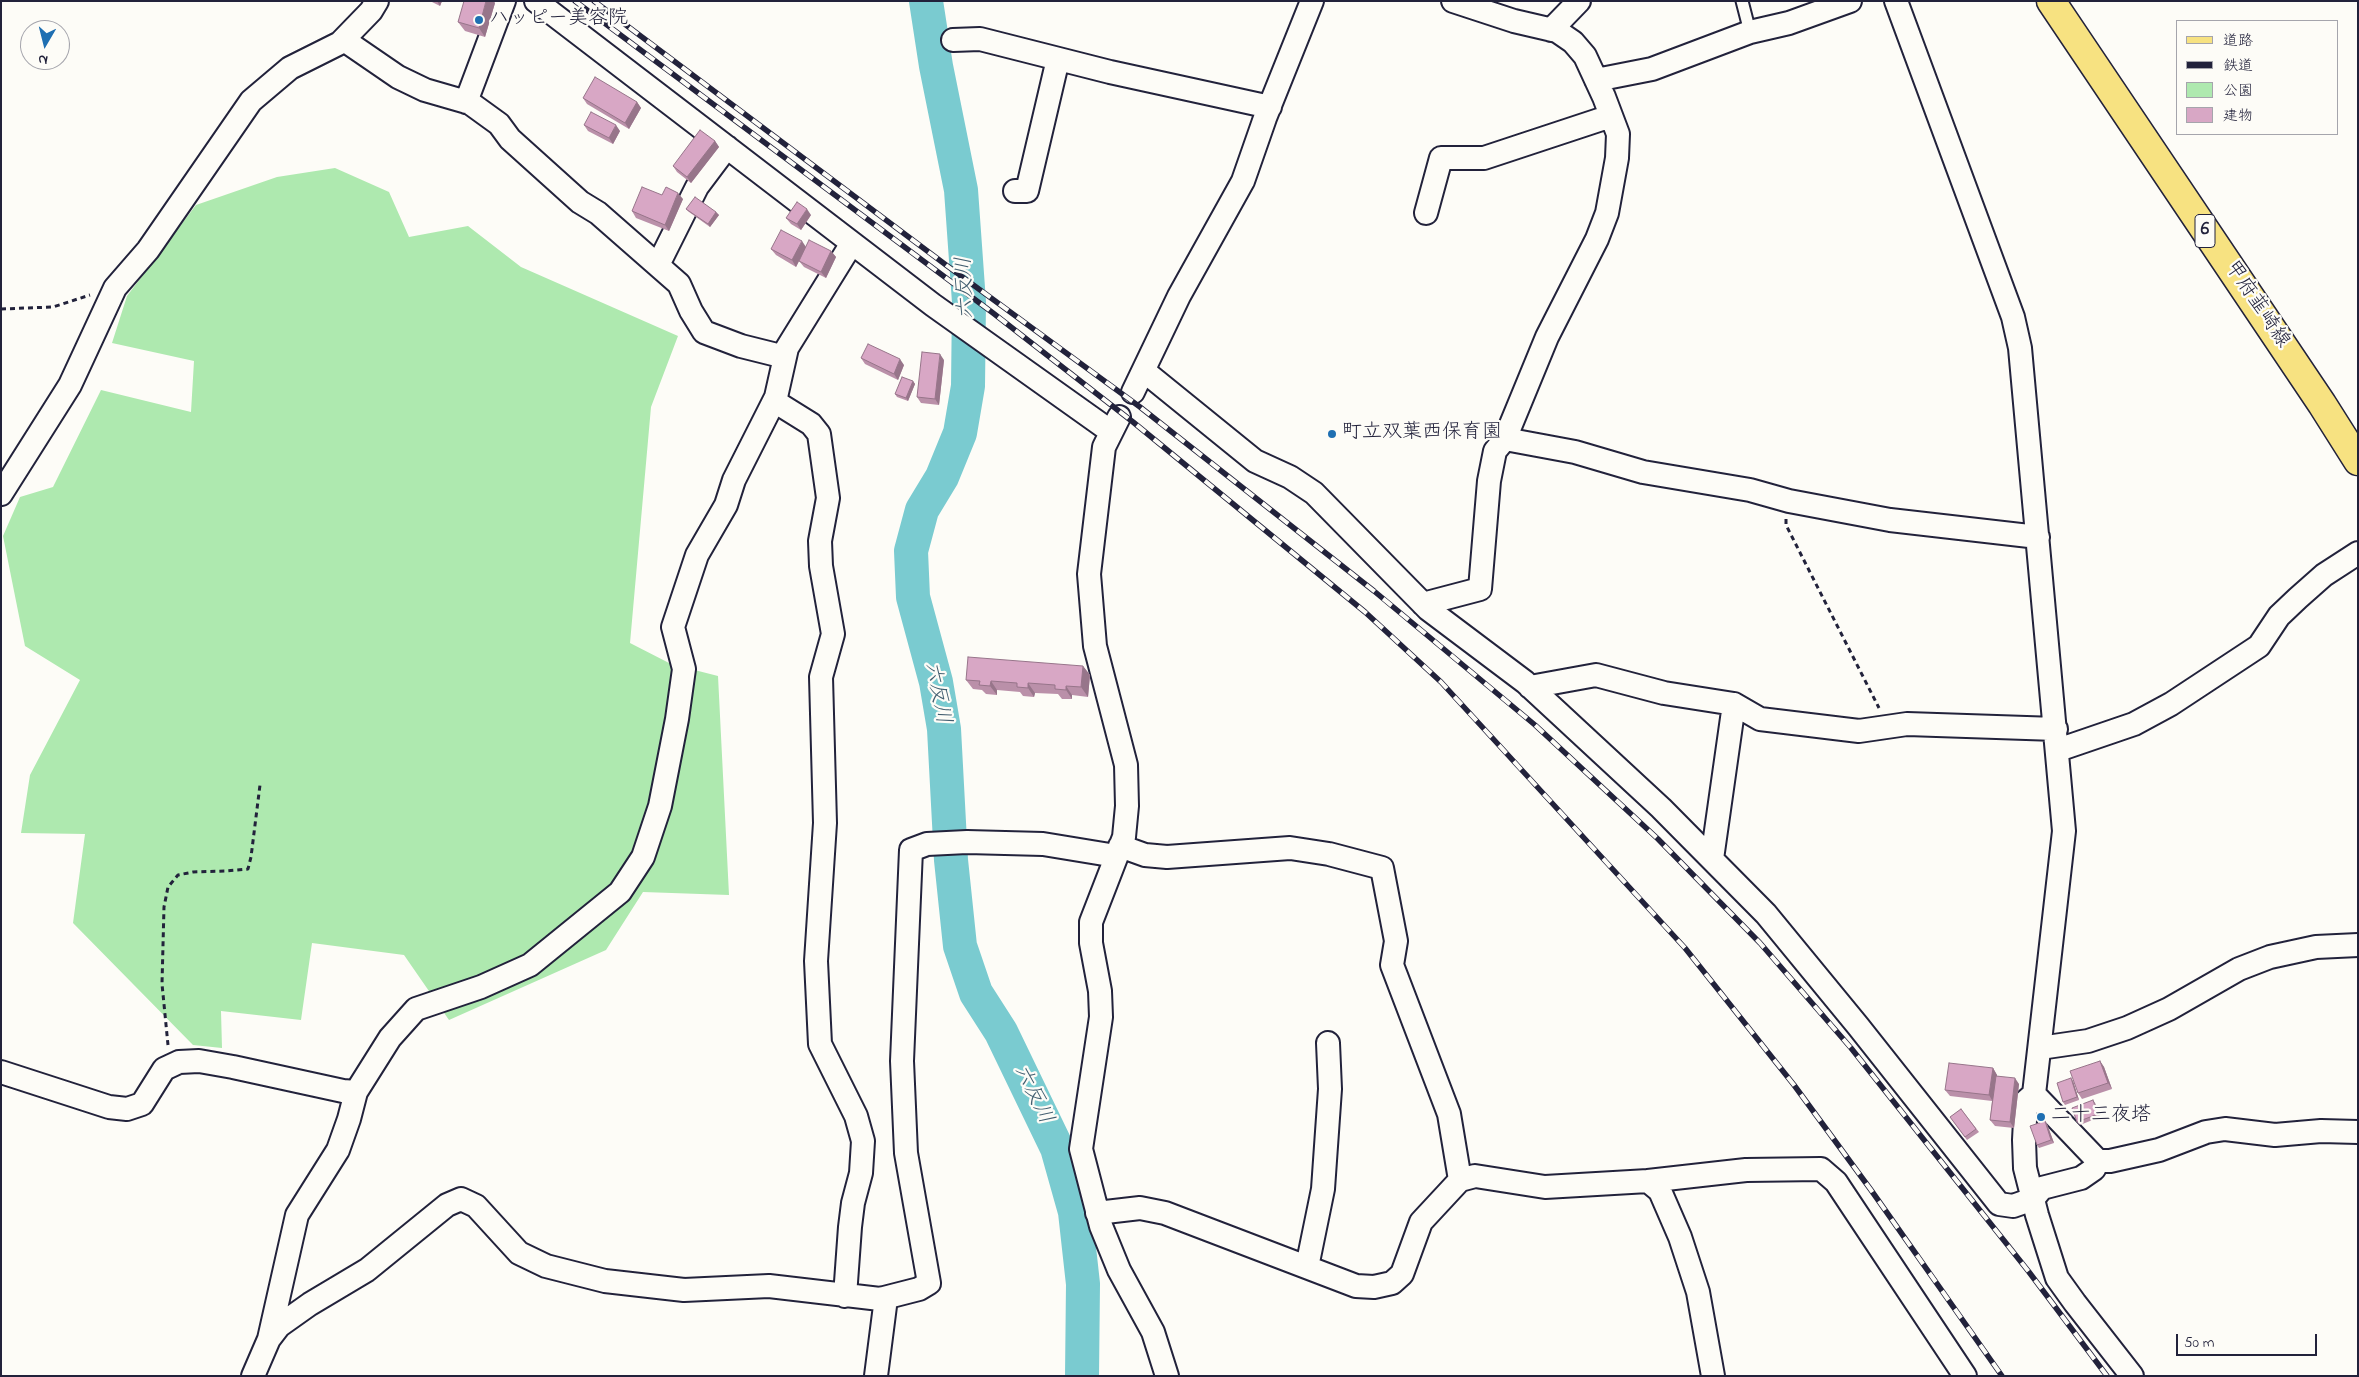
<!DOCTYPE html>
<meta charset="utf-8">
<style>
body{margin:0}
#map{position:relative;width:2359px;height:1377px;overflow:hidden;background:#fdfcf7;font-family:"Indie Flower","Klee One",sans-serif}
canvas{display:block}
.frame{position:absolute;inset:0;border:2px solid #22223b;pointer-events:none}
.legend{position:absolute;left:2176px;top:20px;width:162px;height:115px;box-sizing:border-box;background:#fdfcf7;border:1px solid #a5a5ac;margin:0;padding:6px 9px;list-style:none;font-size:15px;color:#22223b}
.legend li{display:flex;align-items:center;gap:10px;height:25px}
.legend b{width:25px;border:1px solid #a5a5ac}
.north{position:absolute;left:20px;top:20px;width:50px;height:50px;box-sizing:border-box;background:#fdfcf7;border:1px solid #a5a5ac;border-radius:50%;rotate:188deg;font-size:14px;font-weight:700;line-height:20px;text-align:center;color:#22223b}
.north::after{content:'';display:block;margin:auto;width:18px;height:22px;background:#1f6fb2;clip-path:polygon(50% 0,100% 100%,50% 72%,0 100%)}
.scale{position:absolute;left:2176px;top:1334px;width:141px;height:22px;box-sizing:border-box;border:2px solid #22223b;border-top:0;padding-left:6px;font-size:15px;line-height:18px;white-space:nowrap;color:#22223b;-webkit-text-stroke:4px #fdfcf7;paint-order:stroke}
</style>
<div id="map">
<canvas width="2359" height="1377"></canvas>
<div class="frame"></div>
<ul class="legend">
<li><b style="height:6px;background:#f7e281"></b>道路</li>
<li><b style="height:6px;background:#22223b"></b>鉄道</li>
<li><b style="height:14px;background:#aee9af"></b>公園</li>
<li><b style="height:14px;background:#d8a7c5"></b>建物</li>
</ul>
<div class="north">N</div>
<div class="scale">50 m</div>
</div>
<script>
const g = document.querySelector('canvas').getContext('2d');
g.lineJoin = 'round';
function fillPath(path, color) { g.fillStyle = color; g.fill(path, 'evenodd'); }
const toPath = rows => new Path2D(rows.map(r => 'M' + r).join(''));
function strokePath(path, color, width, dash) { g.strokeStyle = color; g.lineWidth = width; g.lineCap = dash ? 'butt' : 'round'; g.setLineDash(dash || []); g.stroke(path); }
function label(font, color, halo, rows, align = 'center') {
  g.font = font + ' "Indie Flower","Klee One",sans-serif'; g.lineWidth = 4.5; g.setLineDash([]); g.textBaseline = 'middle'; g.strokeStyle = halo; g.fillStyle = color; for (const [text, x, y, turn = 0] of rows) {
    g.save(); g.translate(x, y); g.rotate((+turn || 0) * Math.PI / 180); g.textAlign = isNaN(turn) ? turn : align; if (halo) g.strokeText(text, 0, 0); g.fillText(text, 0, 0); g.restore();
  }
}
const green = toPath([
 [335,168,389,192,409,237,468,226,521,267,678,336,651,407,630,643,671,664,718,676,729,895,643,892,606,950,449,1020,404,955,312,943,301,1020,221,1011,222,1048,193,1045,73,923,85,834,21,833,30,775,80,680,25,646,3,536,20,497,53,487,101,390,191,412,194,361,112,343,127,296,196,205,277,177]
]);
const river = toPath([
 [926,1,936,66,961,190,969,302,968,386,960,433,942,477,922,510,911,551,913,597,936,682,944,729,951,860,960,946,976,993,1001,1032,1057,1148,1075,1212,1083,1284,1082,1376]
]);
const path = toPath([
 [1,309,53,307,90,295],
 [1786,519,1786,525,1879,708],
 [168,1045,162,984,164,907,168,887,178,875,193,872,226,871,248,869,251,857,260,785]
]);
const service = toPath([
 [1742,1,1750,32]
]);
const minor = toPath([
 [536,1,933,305,1110,431],
 [1896,1,2013,317,2020,348,2064,831,2034,1094,2026,1101,2024,1140,2025,1168,2037,1215,2057,1278,2075,1303,2132,1376],
 [1551,30,1579,1],
 [344,40,398,77,425,90,470,103,499,124,510,139,580,202,598,213,679,284,691,311,704,332,741,346,785,357],
 [953,40,980,39,1110,72,1270,107],
 [1596,80,1652,69,1750,32,1789,23,1850,1],
 [466,102,504,1],
 [1015,191,1027,191,1058,59],
 [1426,213,1441,158,1484,158,1611,116],
 [658,265,697,187,727,147],
 [1144,371,1255,461,1290,477,1314,493,1428,609,1525,682,1661,808,1766,914,1858,1026,1999,1204,2013,1206,2033,1199,2042,1188,2081,1178,2094,1169,2098,1161],
 [1133,392,1179,296,1243,181,1265,118,1312,1],
 [774,401,811,424,819,434,828,498,820,541,821,566,833,634,821,677,825,823,816,961,820,1044,856,1116,863,1141,861,1173,853,1203,850,1227,845,1296],
 [1119,417,1104,447,1089,574,1095,646,1126,765,1127,806,1124,837,1091,922,1091,943,1100,991,1101,1017,1081,1149,1101,1226,1119,1270,1153,1332,1167,1376],
 [1505,439,1575,452,1643,472,1750,490,1789,501,1890,520,2038,537],
 [1,494,70,385,115,288,148,250,251,101,290,68,340,43,371,11,377,1],
 [1423,604,1480,589,1489,481,1495,451,1505,439,1547,337,1597,239,1607,213,1617,158,1618,134,1604,97,1585,56,1573,42,1557,31,1514,21,1453,1],
 [1530,687,1596,675,1664,693,1734,704,1760,719,1859,731,1907,724,2056,729],
 [2058,750,2134,724,2171,704,2259,646,2279,616,2298,598,2324,575,2358,553],
 [1120,846,1145,855,1167,857,1290,848,1329,854,1382,868,1396,941,1392,965,1449,1114,1460,1180],
 [1712,859,1734,704],
 [2040,1048,2088,1041,2127,1028,2169,1009,2239,969,2270,957,2316,947,2358,945],
 [1,1072,109,1107,127,1109,142,1104,164,1069,179,1062,199,1061,233,1067,343,1091,356,1092],
 [2034,1094,2098,1161,2110,1161,2159,1150,2206,1132,2225,1129,2275,1135,2321,1131,2358,1132],
 [1648,1181,1746,1170,1821,1169,1836,1182,1965,1376],
 [1097,1213,1140,1208,1165,1213,1356,1286,1374,1287,1392,1283,1402,1274,1421,1222,1460,1180,1475,1176,1545,1187,1648,1181,1660,1191,1680,1237,1698,1292,1713,1376],
 [1307,1267,1323,1189,1330,1089,1328,1043],
 [269,1339,297,1215,338,1150,349,1119,356,1092,390,1038,416,1009,481,987,530,965,620,892,643,857,660,806,677,719,684,669,673,627,697,555,726,505,734,480,776,397,787,348,852,243],
 [253,1376,269,1339,279,1326,310,1304,367,1270,447,1205,461,1199,476,1206,519,1253,546,1266,605,1281,684,1290,769,1286,880,1299,919,1289,929,1283,906,1153,902,1061,911,850,927,844,967,842,1043,844,1116,856],
 [876,1376,886,1298]
]);
const primary = toPath([
 [2051,1,2322,404,2358,461]
]);
const rail = toPath([
 [575,1,993,313,1133,422,1365,612,1441,682,1685,948,1794,1085,1871,1190,2002,1376],
 [594,1,946,265,1140,407,1374,591,1535,725,1658,839,1760,943,1851,1048,2029,1272,2107,1376]
]);
const wall = toPath([
 [430,1,442,1,440,6],
 [495,3,485,37,465,31,458,22],
 [583,98,637,102,641,108,629,129,587,104],
 [584,125,620,131,613,144,588,131],
 [715,141,719,147,691,183,677,172,673,166],
 [662,195,683,199,669,231,636,218,632,211],
 [686,209,716,212,719,215,710,227,689,212],
 [811,215,801,230,791,224,786,218],
 [806,247,831,251,836,257,826,278,804,267,799,261,802,255,796,267,776,255,771,249],
 [861,358,904,365,898,380,865,364],
 [944,360,939,405,921,403,917,397],
 [913,381,915,384,908,401,897,397,895,394],
 [1083,666,1090,675,1088,697,1072,695,1072,699,1062,699,1058,694,1035,693,1034,697,1023,696,1020,692,997,690,997,695,986,694,982,690,973,689,966,680],
 [2100,1061,2104,1067,2112,1089,2082,1099,2078,1093],
 [1993,1068,1997,1075,1997,1076,2019,1084,2014,1128,1995,1126,1990,1120,1992,1101,1950,1096,1945,1090],
 [2073,1081,2079,1100,2065,1105,2063,1102],
 [2095,1103,2100,1117,2080,1125,2077,1122],
 [1961,1109,1979,1132,1967,1140,1950,1117],
 [2045,1121,2047,1124,2054,1143,2039,1148,2037,1145]
]);
const shadedWall = toPath([
 [437,1,442,1,440,6],
 [486,1,494,1,495,3,485,37,479,28],
 [637,102,641,108,629,129,625,123],
 [616,125,620,131,613,144,609,138],
 [715,141,719,147,691,183,687,177],
 [678,193,683,199,669,231,665,225],
 [807,209,811,215,801,230,797,224],
 [716,212,719,215,710,227,708,224],
 [802,241,806,247,796,267,792,260],
 [831,251,836,257,826,278,821,272],
 [940,354,944,360,939,405,935,399],
 [900,359,904,365,898,380,894,374],
 [913,381,915,384,908,401,906,398],
 [1083,666,1090,675,1088,697,1081,687],
 [991,681,997,690,997,695,990,686],
 [1028,683,1035,693,1034,697,1028,688],
 [1066,686,1072,695,1072,699,1066,690],
 [2100,1061,2104,1067,2112,1089,2108,1083],
 [1993,1068,1997,1075,1993,1102,1989,1095],
 [2015,1078,2019,1084,2014,1128,2010,1122],
 [2071,1078,2073,1081,2079,1100,2077,1097],
 [2093,1100,2095,1103,2100,1117,2098,1114],
 [2045,1121,2047,1124,2054,1143,2051,1140]
]);
const building = toPath([
 [464,1,486,1,479,28,458,22,464,1],
 [595,77,637,102,625,123,583,98,595,77],
 [591,112,616,125,609,138,584,125,591,112],
 [700,130,715,141,687,177,673,166,700,130],
 [642,187,662,195,666,187,678,193,665,225,632,211,642,187],
 [695,197,716,212,708,224,686,209,695,197],
 [797,202,807,209,797,224,786,218,797,202],
 [781,230,802,241,792,260,771,249,781,230],
 [809,240,831,251,821,272,799,261,809,240],
 [868,344,900,359,894,374,861,358,868,344],
 [922,352,940,354,935,399,917,397,922,352],
 [902,377,913,381,906,398,895,394,902,377],
 [968,657,1083,666,1081,687,1066,686,1066,690,1055,689,1055,685,1028,683,1028,688,1017,687,1017,683,991,681,990,686,979,685,980,681,966,680,968,657],
 [2100,1061,2108,1083,2078,1093,2070,1071,2100,1061],
 [1949,1063,1993,1068,1989,1095,1945,1090,1949,1063],
 [1996,1076,2015,1078,2010,1122,1990,1120,1996,1076],
 [2071,1078,2077,1097,2063,1102,2057,1083,2071,1078],
 [2093,1100,2098,1114,2077,1122,2072,1108,2093,1100],
 [1961,1109,1976,1129,1965,1137,1950,1117,1961,1109],
 [2045,1121,2051,1140,2037,1145,2030,1126,2045,1121]
]);
const markers = [
 [479,20,5,"#1f6fb2"],
 [1332,434,5,"#1f6fb2"],
 [2041,1117,5,"#1f6fb2"]
];
const shields = [
 [2205,231,20]
];
const shieldNames = [
 ["6",2205,231]
];
const poiNames = [
 ["ハッピー美容院",489,20],
 ["町立双葉西保育園",1342,434],
 ["二十三夜塔",2051,1117]
];
const streetNames = [
 ["甲府韮崎線",2256,305,56]
];
const waterNames = [
 ["六反川",967,288,-92],
 ["六反川",936,693,79],
 ["六反川",1032,1095,64]
];
fillPath(green, '#aee9af');
strokePath(river, '#7acbd0', 34);
strokePath(service, '#22223b', 15);
strokePath(minor, '#22223b', 26);
strokePath(primary, '#22223b', 31);
strokePath(path, '#22223b', 3, [5, 4]);
strokePath(service, '#fdfcf7', 11);
strokePath(minor, '#fdfcf7', 22);
strokePath(primary, '#f7e281', 28);
strokePath(rail, '#22223b', 5.5);
strokePath(rail, '#fdfcf7', 4, [11]);
fillPath(wall, '#ba90a9');
fillPath(shadedWall, '#97758a');
fillPath(building, '#d8a7c5');
strokePath(building, '#97758a', 1);
for (const [x, y, r, color] of markers) { const dot = new Path2D(); dot.arc(x, y, r, 0, 2 * Math.PI); g.fillStyle = color; g.fill(dot); strokePath(dot, '#fdfcf7', 2); }
for (const [x, y, w] of shields) { const box = new Path2D(); box.roundRect(x - w / 2, y - 16.5, w, 33, 4); g.fillStyle = '#fdfcf7'; g.fill(box); strokePath(box, '#22223b', 1); }
label('bold 19px', '#22223b', null, shieldNames);
label('20px', '#22223b', '#fdfcf7', poiNames, 'left');
label('20px', '#22223b', '#fdfcf7', streetNames);
label('italic 21px', '#415d6f', '#fdfcf7', waterNames);
</script>
